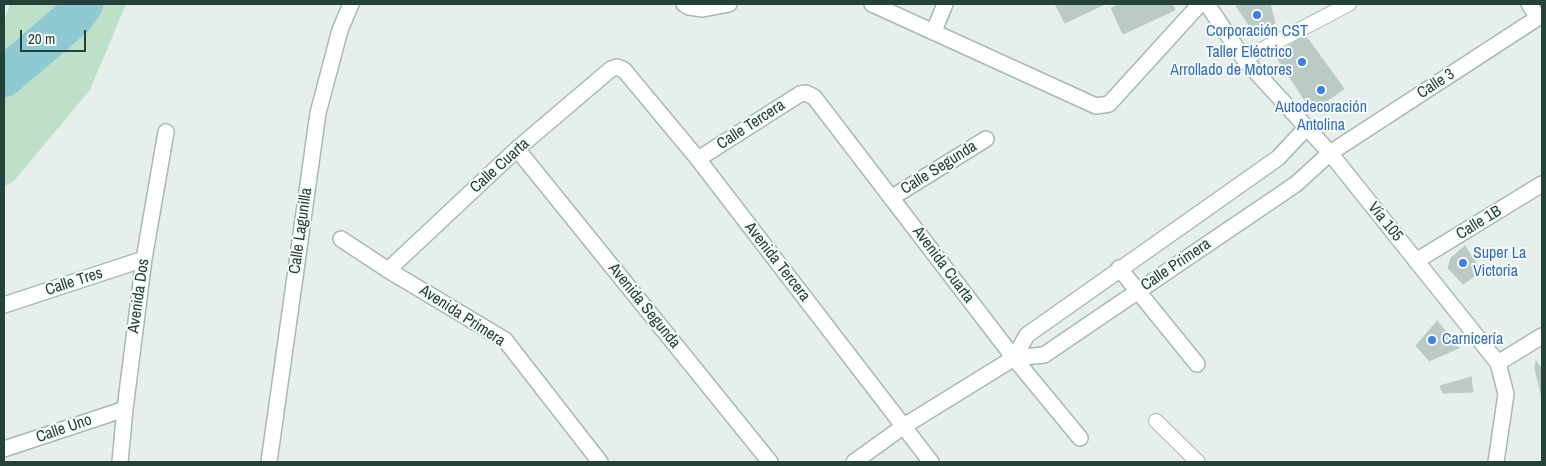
<!DOCTYPE html>
<meta charset="utf-8">
<style>
body{margin:0}
#map{position:relative;width:1546px;height:466px;overflow:hidden;background:#e6efeb;font-family:"Archivo Narrow",sans-serif}
canvas{display:block}
.frame{position:absolute;inset:0;border:5px solid #24423a;pointer-events:none}
.scale{position:absolute;left:20px;top:30px;width:66px;height:22px;box-sizing:border-box;border:2px solid #24423a;border-top:0;padding-left:6px;font-size:15px;line-height:18px;white-space:nowrap;color:#24423a;-webkit-text-stroke:4px #f7fbf9;paint-order:stroke}
</style>
<div id="map">
<canvas width="1546" height="466"></canvas>
<div class="frame"></div>
<div class="scale">20 m</div>
</div>
<script>
const g = document.querySelector('canvas').getContext('2d');
g.lineJoin = 'round';
function fillPath(path, color) { g.fillStyle = color; g.fill(path, 'evenodd'); }
const toPath = rows => new Path2D(rows.map(r => 'M' + r).join(''));
function strokePath(path, color, width, dash) { g.strokeStyle = color; g.lineWidth = width; g.lineCap = dash ? 'butt' : 'round'; g.setLineDash(dash || []); g.stroke(path); }
function label(font, color, halo, rows, align = 'center') {
  g.font = font + ' "Archivo Narrow",sans-serif'; g.lineWidth = 4; g.setLineDash([]); g.textBaseline = 'middle'; g.strokeStyle = halo; g.fillStyle = color; for (const [text, x, y, turn = 0] of rows) {
    g.save(); g.translate(x, y); g.rotate((+turn || 0) * Math.PI / 180); g.textAlign = isNaN(turn) ? turn : align; if (halo) g.strokeText(text, 0, 0); g.fillText(text, 0, 0); g.restore();
  }
}
const green = toPath([
 [10,4,126,4,90,90,13,182,4,186,4,22]
]);
const river = toPath([
 [4,77,74,17,83,4]
]);
const building = toPath([
 [1055,4,1105,4,1065,23,1055,4],
 [1121,4,1172,4,1175,10,1123,34,1111,8,1121,4],
 [1246,4,1270,4,1275,23,1255,34,1236,6,1246,4],
 [1305,35,1329,68,1298,90,1275,55,1305,35],
 [1329,68,1344,89,1312,111,1298,90,1329,68],
 [1465,246,1481,271,1463,284,1448,268,1451,258,1465,246],
 [1437,321,1449,335,1426,357,1416,346,1437,321],
 [1449,335,1459,348,1429,361,1426,357,1449,335],
 [1536,361,1542,369,1542,398,1535,369,1536,361],
 [1471,377,1473,392,1443,393,1440,386,1471,377]
]);
const service = toPath([
 [1244,59,1349,4],
 [1156,421,1198,462]
]);
const minor = toPath([
 [684,4,689,7,703,9,729,4],
 [872,4,1096,106,1109,104,1200,4],
 [1529,4,1538,18],
 [934,31,945,4],
 [517,149,770,462],
 [698,159,800,94,806,93,814,97,1014,358,1080,438],
 [891,198,986,139],
 [341,239,388,270,505,340,600,462],
 [1416,261,1542,184],
 [1119,268,1197,364],
 [388,270,517,149,611,69,617,67,624,70,698,159,931,462],
 [4,305,144,259],
 [1014,358,1027,335,1278,158,1306,128],
 [1498,363,1542,336],
 [4,449,125,409],
 [120,462,125,409,144,259,166,132],
 [269,462,318,113,340,30,351,4],
 [854,462,904,426,1014,358,1044,355,1296,184,1330,153,1542,15]
]);
const secondary = toPath([
 [1207,4,1244,59,1330,153,1498,363,1506,394,1496,462]
]);
const markers = [
 [1257,15,5,"#3f7fe0"],
 [1302,62,5,"#3f7fe0"],
 [1321,90,5,"#3f7fe0"],
 [1463,263,5,"#3f7fe0"],
 [1432,340,5,"#3f7fe0"]
];
const shopNames = [
 ["Corporación CST",1257,32],
 ["Taller Eléctrico",1292,53,"right"],
 ["Arrollado de Motores",1292,71,"right"],
 ["Autodecoración",1321,108],
 ["Antolina",1321,126],
 ["Super La",1473,254,"left"],
 ["Victoria",1473,272,"left"],
 ["Carnicería",1442,340,"left"]
];
const streetNames = [
 ["Calle 3",1436,84,-33],
 ["Calle Tercera",751,125,-33],
 ["Calle Cuarta",500,166,-42],
 ["Calle Segunda",939,168,-32],
 ["Vía 105",1385,222,51],
 ["Calle 1B",1479,223,-32],
 ["Calle Lagunilla",301,231,-82],
 ["Avenida Tercera",777,262,52],
 ["Avenida Cuarta",943,265,53],
 ["Calle Primera",1176,265,-34],
 ["Calle Tres",74,282,-18],
 ["Avenida Dos",139,296,-82],
 ["Avenida Segunda",644,306,51],
 ["Avenida Primera",462,316,33],
 ["Calle Uno",64,429,-19]
];
fillPath(green, '#bfe0c8');
strokePath(river, '#8ec9d4', 40);
fillPath(building, '#bbcac4');
strokePath(building, '#b8c9c2', 1);
strokePath(service, '#a8b8b2', 16);
strokePath(minor, '#a8b8b2', 18);
strokePath(secondary, '#a4bbb3', 18);
strokePath(service, '#fff', 14);
strokePath(minor, '#fff', 15);
strokePath(secondary, '#fff', 15);
for (const [x, y, r, color] of markers) { const dot = new Path2D(); dot.arc(x, y, r, 0, 2 * Math.PI); g.fillStyle = color; g.fill(dot); strokePath(dot, '#f7fbf9', 2); }
label('16px', '#366cbe', '#f7fbf9', shopNames);
label('16px', '#24423a', '#f7fbf9', streetNames);
</script>
